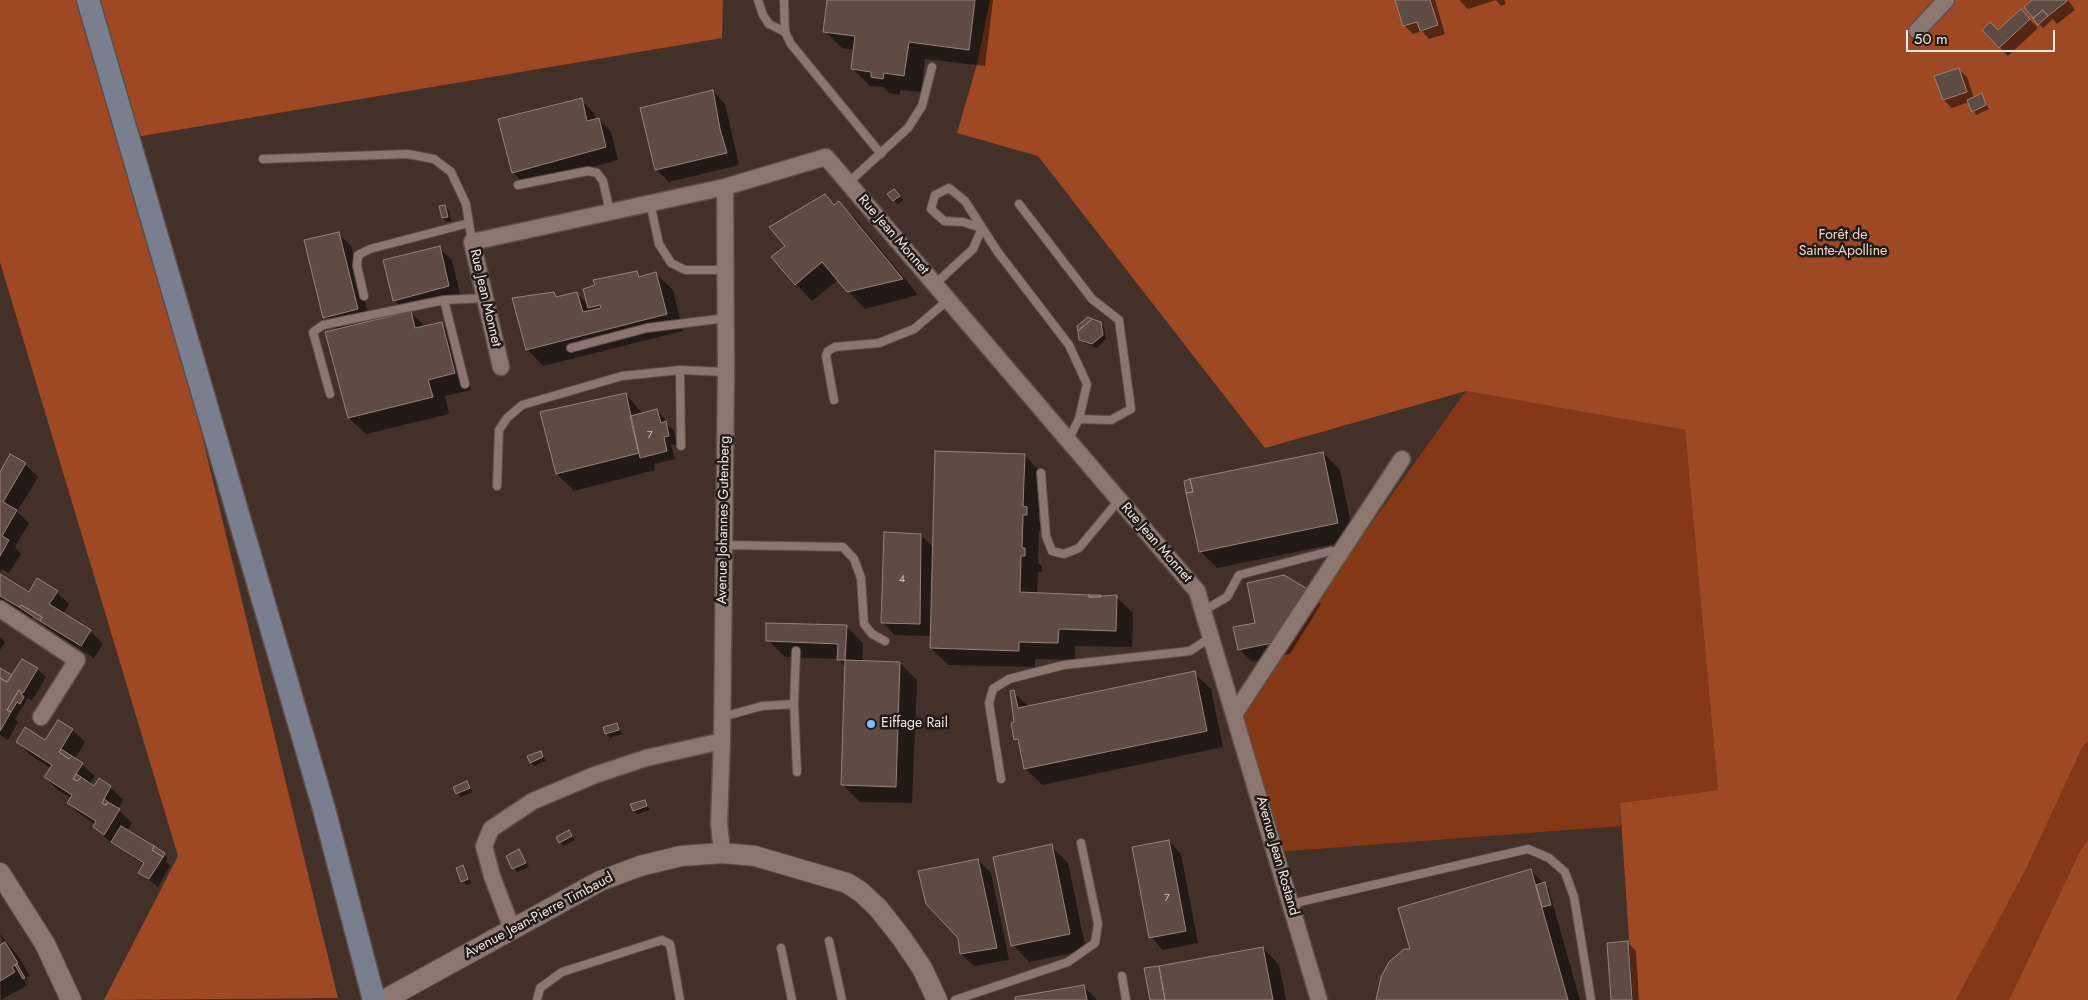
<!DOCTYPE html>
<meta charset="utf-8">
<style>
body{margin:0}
#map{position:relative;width:2088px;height:1000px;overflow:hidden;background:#423029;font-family:Jost,sans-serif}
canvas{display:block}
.scale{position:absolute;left:1906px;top:30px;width:149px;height:22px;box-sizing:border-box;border:2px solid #f3e8e3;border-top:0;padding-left:6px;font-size:15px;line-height:18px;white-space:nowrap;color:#f3e8e3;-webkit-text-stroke:4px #221a17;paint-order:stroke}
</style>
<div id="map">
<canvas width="2088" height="1000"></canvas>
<div class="scale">50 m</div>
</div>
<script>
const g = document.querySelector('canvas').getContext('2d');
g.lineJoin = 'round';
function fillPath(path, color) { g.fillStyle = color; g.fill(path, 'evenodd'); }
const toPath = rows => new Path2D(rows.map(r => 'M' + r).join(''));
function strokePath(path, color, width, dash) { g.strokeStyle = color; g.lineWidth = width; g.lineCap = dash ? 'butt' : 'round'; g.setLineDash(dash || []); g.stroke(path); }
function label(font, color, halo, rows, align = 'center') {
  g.font = font + ' Jost,sans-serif'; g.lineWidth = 5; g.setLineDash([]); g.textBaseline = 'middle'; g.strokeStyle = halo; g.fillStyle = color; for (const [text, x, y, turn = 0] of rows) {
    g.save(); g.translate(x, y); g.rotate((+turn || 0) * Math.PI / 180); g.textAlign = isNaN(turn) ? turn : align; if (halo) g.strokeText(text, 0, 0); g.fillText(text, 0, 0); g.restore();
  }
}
const green = toPath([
 [1466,391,1685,430,1718,790,1620,803,1621,826,1276,852,1236,713],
 [2088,742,2088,840,2081,849,2009,1000,1956,1000,2026,869,2083,746]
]);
const forest = toPath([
 [0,0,723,0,722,38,130,138,338,998,104,1000,178,856,0,262],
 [990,0,2088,0,2088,742,2083,746,2026,869,1956,1000,1633,1000,1620,803,1718,790,1685,430,1466,391,1265,448,1038,156,957,133,977,64],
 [2088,840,2088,1000,2009,1000,2081,849]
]);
const shadow = toPath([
 [828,0,993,0,985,66,925,59,921,92,900,90,900,95,889,93,883,87,870,86,853,69,855,50,842,48,825,31],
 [1396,0,1435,0,1445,34,1429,39,1422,31,1413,34,1404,25],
 [1459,0,1504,0,1506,4,1501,6,1496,0,1468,9],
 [2034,0,2068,0,2075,10,2057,24,2053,19,2043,28,2039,24],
 [2021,11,2038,28,2008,56,1984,30,1998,32],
 [1958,69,1967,77,1974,98,1981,95,1989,109,1976,115,1969,102,1952,108,1944,100],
 [713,91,725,104,739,165,669,182,656,169],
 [581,100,594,113,596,120,599,119,611,132,618,160,525,185,513,172],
 [898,194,903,200,898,204,894,200],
 [839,202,856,219,918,295,865,309,838,280,812,301,796,284,835,206],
 [445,206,449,210,451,221,447,222,443,218,440,207],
 [338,233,351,246,370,322,407,313,394,300,439,248,452,260,461,299,410,312,426,327,441,323,458,340,471,390,445,396,449,414,366,434,349,418,337,330,324,317],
 [637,273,641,277,656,274,673,290,683,331,543,366,527,349,554,294,558,298,577,293,588,305,596,286,594,280],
 [1100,323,1104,327,1106,339,1097,348,1084,343,1080,339],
 [625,394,643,414,657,411,665,419,667,424,674,431,677,444,671,445,675,459,654,464,655,470,574,491,557,474],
 [1323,453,1340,470,1354,540,1217,568,1200,551],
 [1024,455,1041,472,1039,521,1043,525,1043,531,1039,531,1038,563,1042,566,1042,572,1038,572,1037,594,1090,598,1116,597,1133,613,1132,647,1075,646,1075,660,1035,659,1035,667,948,665,931,648,931,636,895,635,883,623,921,535,934,548],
 [25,464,38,477,17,512,29,523,15,547,21,554,9,573,2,569,0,572,0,474],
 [0,575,29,593,57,592,69,604,63,614,90,631,103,644,94,658,54,633,33,617,32,619,3,601,0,599],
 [1308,591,1321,604,1290,654,1252,662,1239,649,1257,624],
 [846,626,863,643,862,662,900,663,917,680,912,803,860,802,843,785,846,668,838,659,785,657,768,640],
 [0,637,5,642,0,650],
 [0,669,12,677,37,669,46,677,32,700,28,698,15,719,18,722,8,740,0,735],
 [1194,673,1211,689,1223,747,1042,785,1025,768,1020,744,1016,739,1013,692,1029,707],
 [616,724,622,734,610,738,604,728],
 [72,730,85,742,75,759,95,776,90,784,94,787,99,780,110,787,123,800,118,809,132,823,127,831,168,858,166,862,170,866,158,887,140,872,144,865,107,839,94,827,96,825,81,815,68,803,71,798,58,790,45,777,51,768,30,755,18,742,46,742],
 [540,752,546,761,534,766,531,762],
 [467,783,473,792,461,797,457,793],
 [644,801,650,810,638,814,634,811],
 [568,831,575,840,564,846,560,842],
 [1169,841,1181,854,1198,943,1163,950,1151,937],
 [1051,846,1068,863,1086,950,1029,962,1013,945],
 [519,851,529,867,517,872,507,857],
 [978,860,991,873,1009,960,974,966,961,954],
 [463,867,469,878,463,881,458,869],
 [1531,871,1548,887,1580,1000,1378,1000,1379,985,1386,969],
 [470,880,471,883,466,885,464,882],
 [0,934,18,956,30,976,26,978,28,982,23,978,27,985,1,1000,0,946,3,943],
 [1628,943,1636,951,1639,1000,1612,1000],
 [1263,948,1279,965,1286,1000,1152,1000],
 [1084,987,1097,1000,1016,1000]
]);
const building = toPath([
 [827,0,975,0,969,50,909,42,904,76,884,73,883,79,871,77,871,72,851,69,855,36,823,32,827,0],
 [1395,0,1430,0,1438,25,1420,31,1417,22,1403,26,1395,0],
 [2032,0,2067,0,2067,1,2048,16,2043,10,2033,18,2024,7,2032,0],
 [2021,9,2030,19,1999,48,1982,30,1990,22,1998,30,2021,9],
 [2043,10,2048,16,2038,25,2033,18,2043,10],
 [1959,68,1967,92,1943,100,1934,76,1959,68],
 [713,90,720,129,727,153,655,170,640,108,713,90],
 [1982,93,1986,105,1972,112,1967,100,1982,93],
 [582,98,587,121,599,118,606,147,512,173,498,119,582,98],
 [894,189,900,196,893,201,887,194,894,189],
 [825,194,834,205,839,201,903,279,847,292,822,262,795,285,771,257,785,246,769,227,825,194],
 [445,205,448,217,442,218,439,206,445,205],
 [339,232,358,309,323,318,304,240,339,232],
 [440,246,449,286,393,301,383,260,440,246],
 [637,271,639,277,656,272,667,314,526,350,512,298,554,292,556,297,577,292,583,312,601,308,600,305,588,308,583,289,595,285,593,280,637,271],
 [411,311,415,328,442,322,455,373,428,380,433,397,348,418,325,332,411,311],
 [1088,317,1092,319,1078,331,1077,326,1088,317],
 [1092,319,1101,322,1103,335,1092,344,1079,340,1078,331,1092,319],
 [626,393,639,453,556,474,540,412,626,393],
 [657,409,661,423,666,421,669,436,664,437,667,451,640,458,630,416,657,409],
 [935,451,1025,454,1023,506,1027,507,1027,515,1023,515,1022,548,1025,548,1025,556,1021,556,1020,592,1089,595,1089,597,1117,595,1116,631,1059,629,1058,643,1019,642,1019,651,930,648,935,451],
 [1323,452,1338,523,1199,552,1186,493,1193,492,1190,479,1323,452],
 [10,454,26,463,3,502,17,510,2,536,9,540,0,556,0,472,10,454],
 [1190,479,1193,492,1186,493,1184,481,1190,479],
 [884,532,921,534,920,624,881,623,884,532],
 [0,574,29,592,37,578,58,591,49,604,91,630,81,646,40,621,42,617,21,605,19,607,0,596,0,574],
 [1284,575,1309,590,1277,642,1238,650,1233,627,1255,623,1247,583,1284,575],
 [1089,595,1101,595,1101,597,1089,597,1089,595],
 [21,605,42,617,40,621,19,607,21,605],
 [766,623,847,625,845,660,837,660,838,644,766,641,766,623],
 [22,659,38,668,23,693,19,690,7,710,11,712,0,731,0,678,7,682,22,659],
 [845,660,900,662,896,787,841,785,845,660],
 [0,668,12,675,7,682,0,678,0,668],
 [1195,671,1207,731,1024,769,1018,739,1014,740,1011,723,1014,722,1010,691,1014,690,1018,708,1195,671],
 [19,690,24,697,20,704,17,702,11,712,7,710,19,690],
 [58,720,73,729,59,752,69,759,72,756,83,763,73,779,78,781,81,777,94,786,99,778,111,786,102,803,106,805,108,802,120,809,104,835,93,827,96,821,67,803,72,795,44,777,52,765,16,742,25,727,45,740,58,720],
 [617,723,619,730,605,734,603,727,617,723],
 [61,749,72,756,69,759,59,752,61,749],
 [541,751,543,757,530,763,527,756,541,751],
 [76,774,81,777,78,781,73,779,76,774],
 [467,781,470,788,456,794,453,787,467,781],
 [104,799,108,802,106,805,102,803,104,799],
 [645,800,647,806,633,811,630,804,645,800],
 [121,826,154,846,152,850,163,857,149,879,138,873,144,863,111,842,121,826],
 [569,830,572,836,559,843,556,837,569,830],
 [1169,840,1186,931,1149,938,1132,847,1169,840],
 [1052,844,1070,934,1011,946,993,857,1052,844],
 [154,846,165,853,163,857,152,850,154,846],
 [519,849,526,863,512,869,506,856,519,849],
 [978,859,997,948,960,954,958,938,926,904,918,871,978,859],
 [463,865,468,879,461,882,456,868,463,865],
 [1531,869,1568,1000,1376,1000,1381,977,1389,962,1404,949,1410,949,1398,908,1531,869],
 [1545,882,1551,905,1542,907,1536,885,1545,882],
 [1628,941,1632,1000,1611,1000,1607,943,1628,941],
 [5,942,18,963,12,967,15,972,0,981,0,945,5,942],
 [1263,947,1273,1000,1165,1000,1159,966,1263,947],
 [17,964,25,978,23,979,15,965,17,964],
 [1159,966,1165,1000,1150,1000,1144,968,1159,966],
 [1084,985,1087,1000,1015,1000,1015,997,1084,985]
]);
const service = toPath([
 [758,0,763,15,769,24,785,32],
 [784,0,785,32,791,44,881,154],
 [263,159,408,154,434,159,451,172,466,204,472,242],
 [848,183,908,128,922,106,932,67],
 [518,185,588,171,597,173,603,181,610,212],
 [650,203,659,244,671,263,685,270,726,270],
 [1019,204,1092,299,1119,320,1131,409,1111,420,1079,419],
 [935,284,973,249,982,228,963,222,944,221,931,209,935,195,949,188,965,201,997,251,1069,345,1087,384,1079,419,1068,440],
 [364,296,357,266,358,255,370,249,469,223],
 [444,300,465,384],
 [571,348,647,328,726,318],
 [680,370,681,446],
 [330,394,313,332,323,325,444,300,485,298],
 [834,400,826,356,828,351,835,347,879,343,914,329,948,300],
 [1041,473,1046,536,1052,551,1064,554,1079,548,1119,500],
 [497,486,499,430,507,418,522,405,622,376,680,370,726,372],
 [724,545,843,547,854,559,861,578,864,624,872,634,885,641],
 [1203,611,1227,597,1239,575,1331,551],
 [794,704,796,651],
 [722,717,762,706,794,704,797,772],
 [1001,779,989,703,993,689,1009,679,1064,665,1190,651,1211,637],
 [1291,904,1528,849,1549,858,1565,872,1574,897,1591,1000],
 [829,941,842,1000],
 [781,948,792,1000],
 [1122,976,1126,1000],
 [537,1000,540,988,562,972,662,940,670,944,680,1000],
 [955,1000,1068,962,1095,943,1098,924,1081,843]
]);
const minor = toPath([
 [1917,31,1946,0],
 [501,367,472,242,725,187,826,157,1197,591,1319,1000],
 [0,609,77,660,41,717],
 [1235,713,1402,459],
 [722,853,719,823,722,741,726,372,725,187],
 [512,929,492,876,484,846,491,829,533,801,595,775,646,758,722,741]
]);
const tertiary = toPath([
 [0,873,45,944,71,1000],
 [384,1000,600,881,640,866,681,856,722,853,755,856,847,883,861,892,878,908,901,937,922,968,937,1000]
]);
const secondary = toPath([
 [88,0,324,809,374,1000]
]);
const markers = [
 [871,724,5,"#84bcfb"]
];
const numberNames = [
 ["7",650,435],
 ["4",902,579],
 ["7",1167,898]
];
const streetNames = [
 ["Rue Jean Monnet",893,235,49],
 ["Rue Jean Monnet",485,298,77],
 ["Avenue Johannes Gutenberg",724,520,-89],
 ["Rue Jean Monnet",1156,543,49],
 ["Avenue Jean Rostand",1277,856,74],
 ["Avenue Jean-Pierre Timbaud",539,916,-28]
];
const parkNames = [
 ["Forêt de",1843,236],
 ["Sainte-Apolline",1843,252]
];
const poiNames = [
 ["Eiffage Rail",881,724]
];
fillPath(green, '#843816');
fillPath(forest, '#9f4924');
fillPath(shadow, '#0007');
fillPath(building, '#5e4b44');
strokePath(building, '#98837b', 1);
strokePath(service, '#5d4e48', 10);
strokePath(minor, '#5d4e48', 19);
strokePath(tertiary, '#5d4e48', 22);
strokePath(secondary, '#5d4e48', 25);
strokePath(service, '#8b776f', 8);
strokePath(minor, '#8b776f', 16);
strokePath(tertiary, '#8b776f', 20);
strokePath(secondary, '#797f8f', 22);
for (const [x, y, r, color] of markers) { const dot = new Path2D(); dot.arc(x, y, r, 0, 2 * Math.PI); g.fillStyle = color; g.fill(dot); strokePath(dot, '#221a17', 2); }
label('11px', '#cec1bb', null, numberNames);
label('14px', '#f3e8e3', '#221a17', streetNames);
label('14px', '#f0d7cd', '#221a17', parkNames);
label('14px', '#f3e8e3', '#221a17', poiNames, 'left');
</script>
